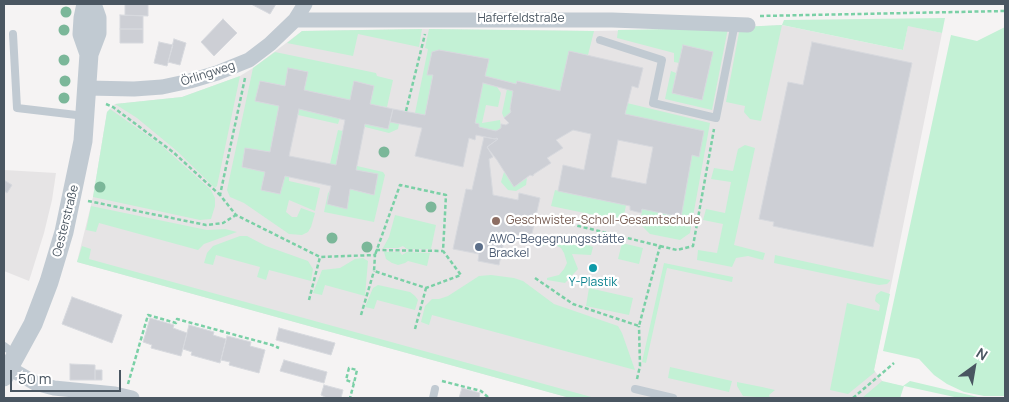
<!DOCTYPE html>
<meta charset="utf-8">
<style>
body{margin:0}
#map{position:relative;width:1009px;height:402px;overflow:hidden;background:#f5f3f3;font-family:Manrope,sans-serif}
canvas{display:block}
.frame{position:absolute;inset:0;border:5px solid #4a5661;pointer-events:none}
.north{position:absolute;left:949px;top:342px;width:50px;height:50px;-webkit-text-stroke:4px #fff;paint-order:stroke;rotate:32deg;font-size:14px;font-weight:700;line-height:20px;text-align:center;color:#4a5661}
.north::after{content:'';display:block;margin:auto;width:18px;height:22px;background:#4a5661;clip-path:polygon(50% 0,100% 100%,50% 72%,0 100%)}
.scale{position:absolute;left:10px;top:370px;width:111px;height:22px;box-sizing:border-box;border:2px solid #4a5661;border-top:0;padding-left:6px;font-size:15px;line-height:18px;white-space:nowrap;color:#4a5661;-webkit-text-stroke:4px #fff;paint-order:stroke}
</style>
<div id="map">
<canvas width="1009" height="402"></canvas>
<div class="frame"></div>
<div class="north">N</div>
<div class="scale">50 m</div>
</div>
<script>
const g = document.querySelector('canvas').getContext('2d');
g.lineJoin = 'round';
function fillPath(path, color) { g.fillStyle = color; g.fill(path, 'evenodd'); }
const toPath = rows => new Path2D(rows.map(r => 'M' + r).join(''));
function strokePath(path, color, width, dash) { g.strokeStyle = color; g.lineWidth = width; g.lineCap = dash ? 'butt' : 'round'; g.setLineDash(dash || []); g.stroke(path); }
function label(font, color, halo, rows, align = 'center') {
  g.font = font + ' Manrope,sans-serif'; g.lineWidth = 4.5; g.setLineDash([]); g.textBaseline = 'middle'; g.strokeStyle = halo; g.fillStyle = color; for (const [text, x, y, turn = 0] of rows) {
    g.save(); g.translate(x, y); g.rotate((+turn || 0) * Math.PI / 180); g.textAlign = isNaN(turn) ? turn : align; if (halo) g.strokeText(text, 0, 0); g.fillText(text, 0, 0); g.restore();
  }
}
const education = toPath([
 [782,25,903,50,908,25,942,33,874,370,883,382,903,386,900,398,570,398,77,262,93,197,107,112,115,104,182,97,240,76,253,68,302,31,422,29,594,31,728,28],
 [4,170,56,173,52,200,44,233,29,281,4,271]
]);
const green = toPath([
 [945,18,942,33,908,26,903,50,782,25,761,121,750,119,744,112,745,106,726,102,740,27,782,25,784,20],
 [1005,27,1005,396,984,396,964,392,947,384,934,375,919,359,883,351,951,35,977,41],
 [728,28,712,110,665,99,671,71,676,73,672,93,702,100,713,52,683,45,679,63,674,62,674,53,617,38,618,30],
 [422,29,419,47,358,34,353,56,287,43,302,31],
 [429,29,594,31,588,55,569,51,560,91,517,81,516,84,485,76,489,59,439,50,432,52,427,74,433,75,425,115,415,113,428,49,425,48],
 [275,52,376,73,377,76,393,80,387,107,370,104,374,86,355,81,350,100,304,90,308,72,288,68,285,86,260,81,256,101,279,106,270,152,246,148,242,167,265,172,262,190,280,194,285,176,289,177,289,181,320,188,315,211,289,200,286,212,292,217,297,217,301,208,315,213,311,227,308,232,302,235,289,234,244,203,230,197,227,190,253,68],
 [240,76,217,186,215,188,177,151,137,118,115,104,182,97],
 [483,83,497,87,501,93,498,107,486,105,482,123,500,120,501,128,496,131,479,127,479,124,475,123],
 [507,89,513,91,510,109,511,112,504,118,502,113],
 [627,103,710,123,690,233,680,240,650,234,640,224,642,209,692,155,699,157,625,114],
 [110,109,161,145,211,190,215,198,215,206,211,219,200,220,93,197,107,112],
 [299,109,340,118,338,124,298,115],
 [390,122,399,124,398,129,389,133,365,127,365,124,388,129],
 [338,130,343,131,336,165,330,164],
 [745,145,755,148,734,245,765,253,763,260,748,256,736,258,732,267,697,260,698,250,717,253,723,224,703,220,706,209,725,213,731,182,711,179,714,168,733,171,738,149],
 [357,166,383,172,385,175,374,222,324,212,328,193,330,191,347,208,350,189,374,195,378,174,356,170],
 [504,172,514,187,527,178,526,185,516,191,508,190,501,182],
 [555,190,626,205,623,221,551,206],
 [91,206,207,230,225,229,237,232,204,244,198,250,99,223,96,232,86,230],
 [395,215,436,225,431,249,407,249,403,246,398,248,383,248,389,237],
 [562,234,593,247,591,255,572,254,578,269,565,283,547,280,547,278,559,275,564,269,567,263,564,253,561,248,553,244,540,246,541,236],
 [240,236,247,236,266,246,308,261,313,269,311,281,269,270,266,280,257,277,260,267,216,255,213,265,204,263,207,253,213,246],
 [622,243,643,248,639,264,618,259],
 [82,246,91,249,89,259,595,398,570,398,77,262],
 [384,252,400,252,402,255,407,252,430,253,427,266,408,261,405,263,398,265,392,263,386,259],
 [775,255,890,280,890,281,887,284,879,285,774,263],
 [363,258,368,261,365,296,325,285,322,295,313,293,322,270,340,268,355,259],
 [664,263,733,277,732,282,667,268,646,363,642,362],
 [491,275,514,278,523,281,554,304,618,326,622,333,635,370,432,315,429,325,421,322,425,306,432,299,439,299,448,296,479,276],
 [378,285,410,292,415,296,418,300,415,310,377,300,374,309,365,307,373,288],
 [589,288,633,298,629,315,586,306],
 [881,291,890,294,874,370,875,372,848,394,830,390,847,303,879,311,880,305,875,301,876,295],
 [670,367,732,381,729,392,668,378],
 [882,381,903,386,910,381,982,398,959,398,904,386,900,398,862,398],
 [737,382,762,387,775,390,769,395,770,398,743,396,737,386]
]);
const building = toPath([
 [125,4,148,4,148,16,125,15,125,4],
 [251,4,276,4,270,14,251,4],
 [120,15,143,16,143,29,120,29,120,15],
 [223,19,237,33,214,56,201,42,223,19],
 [120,29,143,29,143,43,120,43,120,29],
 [174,39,186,43,180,65,168,62,174,39],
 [159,42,173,45,167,66,154,63,159,42],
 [812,42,912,63,873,247,773,226,774,222,759,219,788,82,803,85,812,42],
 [683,45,713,52,702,100,672,93,683,45],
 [439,50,489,59,485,76,516,84,517,81,560,91,569,51,643,68,638,88,632,86,625,114,704,131,699,157,692,155,681,217,642,209,641,213,630,210,630,206,558,191,563,165,584,170,591,134,573,130,556,140,563,148,547,158,551,163,534,174,533,176,530,175,514,187,497,160,487,147,498,139,497,138,495,139,476,135,475,140,469,138,463,167,415,156,422,128,390,122,393,109,425,115,433,75,427,75,432,52,439,50],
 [483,83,513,91,510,109,511,112,504,118,509,123,506,125,501,124,501,128,496,131,479,127,479,124,475,123,483,83],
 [618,140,653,147,646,184,611,177,618,140],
 [288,68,308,72,304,90,350,100,354,81,374,86,370,104,393,109,388,129,365,124,356,170,378,174,374,195,350,189,347,209,327,204,331,186,285,176,280,194,261,190,265,172,242,167,245,148,270,152,279,106,255,101,260,81,285,86,288,68],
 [299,109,345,120,336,165,289,156,299,109],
 [484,137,495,139,497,138,498,139,487,147,493,157,489,159,493,195,518,200,519,193,540,198,531,238,506,233,499,265,478,261,479,254,453,249,466,189,472,190,484,137],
 [4,180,12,185,7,193,4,191,4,180],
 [72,297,122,315,112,343,62,324,72,297],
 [150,318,174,325,173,328,187,333,181,356,151,348,152,345,143,342,150,318],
 [189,325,214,332,213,335,226,339,220,363,191,355,192,352,183,349,189,325],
 [279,328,335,343,331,355,276,340,279,328],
 [227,336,251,342,250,346,265,350,259,373,229,365,230,362,221,360,227,336],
 [284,360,327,372,324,383,280,371,284,360],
 [70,364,95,365,95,380,70,380,70,364],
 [95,370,102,370,102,380,95,380,95,370],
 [324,385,343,390,341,398,327,398,321,395,324,385],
 [462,388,480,393,479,398,459,398,462,388]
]);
const path = toPath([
 [760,16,1005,11],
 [245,78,220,195,236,215,320,257,375,255,374,271,426,288,461,275,443,251,446,195,400,185,375,255],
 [106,104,113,107,173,152,220,195],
 [406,111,425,34],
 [88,201,206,225,223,223,236,215],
 [660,246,677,250,693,246,714,129],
 [376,250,443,251],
 [535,278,573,304,639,326,660,246,550,219],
 [309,300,320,257],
 [361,315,374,271],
 [415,329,426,288],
 [637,379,640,366,639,326],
 [442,381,481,391,489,398],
 [128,384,148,315,176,323,177,319,272,345,279,348],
 [352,398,350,398,354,383,357,370,349,368,346,380,354,383],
 [853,398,894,363]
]);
const service = toPath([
 [13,34,17,108,85,116],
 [600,40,662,60,653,103,716,118,735,23],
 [4,346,16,355],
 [635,389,673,398],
 [433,398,435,389]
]);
const minor = toPath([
 [295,20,612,20,748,25],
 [87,88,134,89,162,87,190,81,217,73,249,60,270,44,295,20,305,4],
 [9,368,35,383,54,388,115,394,132,398]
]);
const tertiary = toPath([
 [86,4,83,18,82,34,89,54],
 [4,377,33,324,49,282,64,232,83,141,89,54,97,33,97,18,92,4]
]);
const trees = [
 [66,12],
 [64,30],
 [64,60],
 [65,81],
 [64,98],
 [384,152],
 [100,187],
 [431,207],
 [332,238],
 [367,247]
];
const markers = [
 [496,221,5,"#8d6e63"],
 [479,247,5,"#5c6f8a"],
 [593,268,5,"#0f9aa8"]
];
const streetNames = [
 ["Haferfeldstraße",521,19],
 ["Örlingweg",208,74,-18],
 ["Oesterstraße",66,221,-76]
];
const educationNames = [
 ["Geschwister-Scholl-Gesamtschule",506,221]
];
const serviceNames = [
 ["AWO-Begegnungsstätte",489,240],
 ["Brackel",489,254]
];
const cultureNames = [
 ["Y-Plastik",593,283]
];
fillPath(education, '#e6e4e5');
fillPath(green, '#c3f1d5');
fillPath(building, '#cdcfd5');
strokePath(building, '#d7d9de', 1);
strokePath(path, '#7ad0a6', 2.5, [4, 2.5]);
strokePath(service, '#c1cad2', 8);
strokePath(minor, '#c1cad2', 15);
strokePath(tertiary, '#c1cad2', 19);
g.fillStyle = '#7bb799';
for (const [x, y] of trees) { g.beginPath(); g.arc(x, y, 5.5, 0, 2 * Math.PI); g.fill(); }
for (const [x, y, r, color] of markers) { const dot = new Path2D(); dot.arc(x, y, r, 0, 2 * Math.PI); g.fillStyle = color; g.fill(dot); strokePath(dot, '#fff', 2); }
label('12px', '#4a5661', '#fff', streetNames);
label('12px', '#785e54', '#fff', educationNames, 'left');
label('12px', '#4e5e75', '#fff', serviceNames, 'left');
label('12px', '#0d838f', '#fff', cultureNames);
</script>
